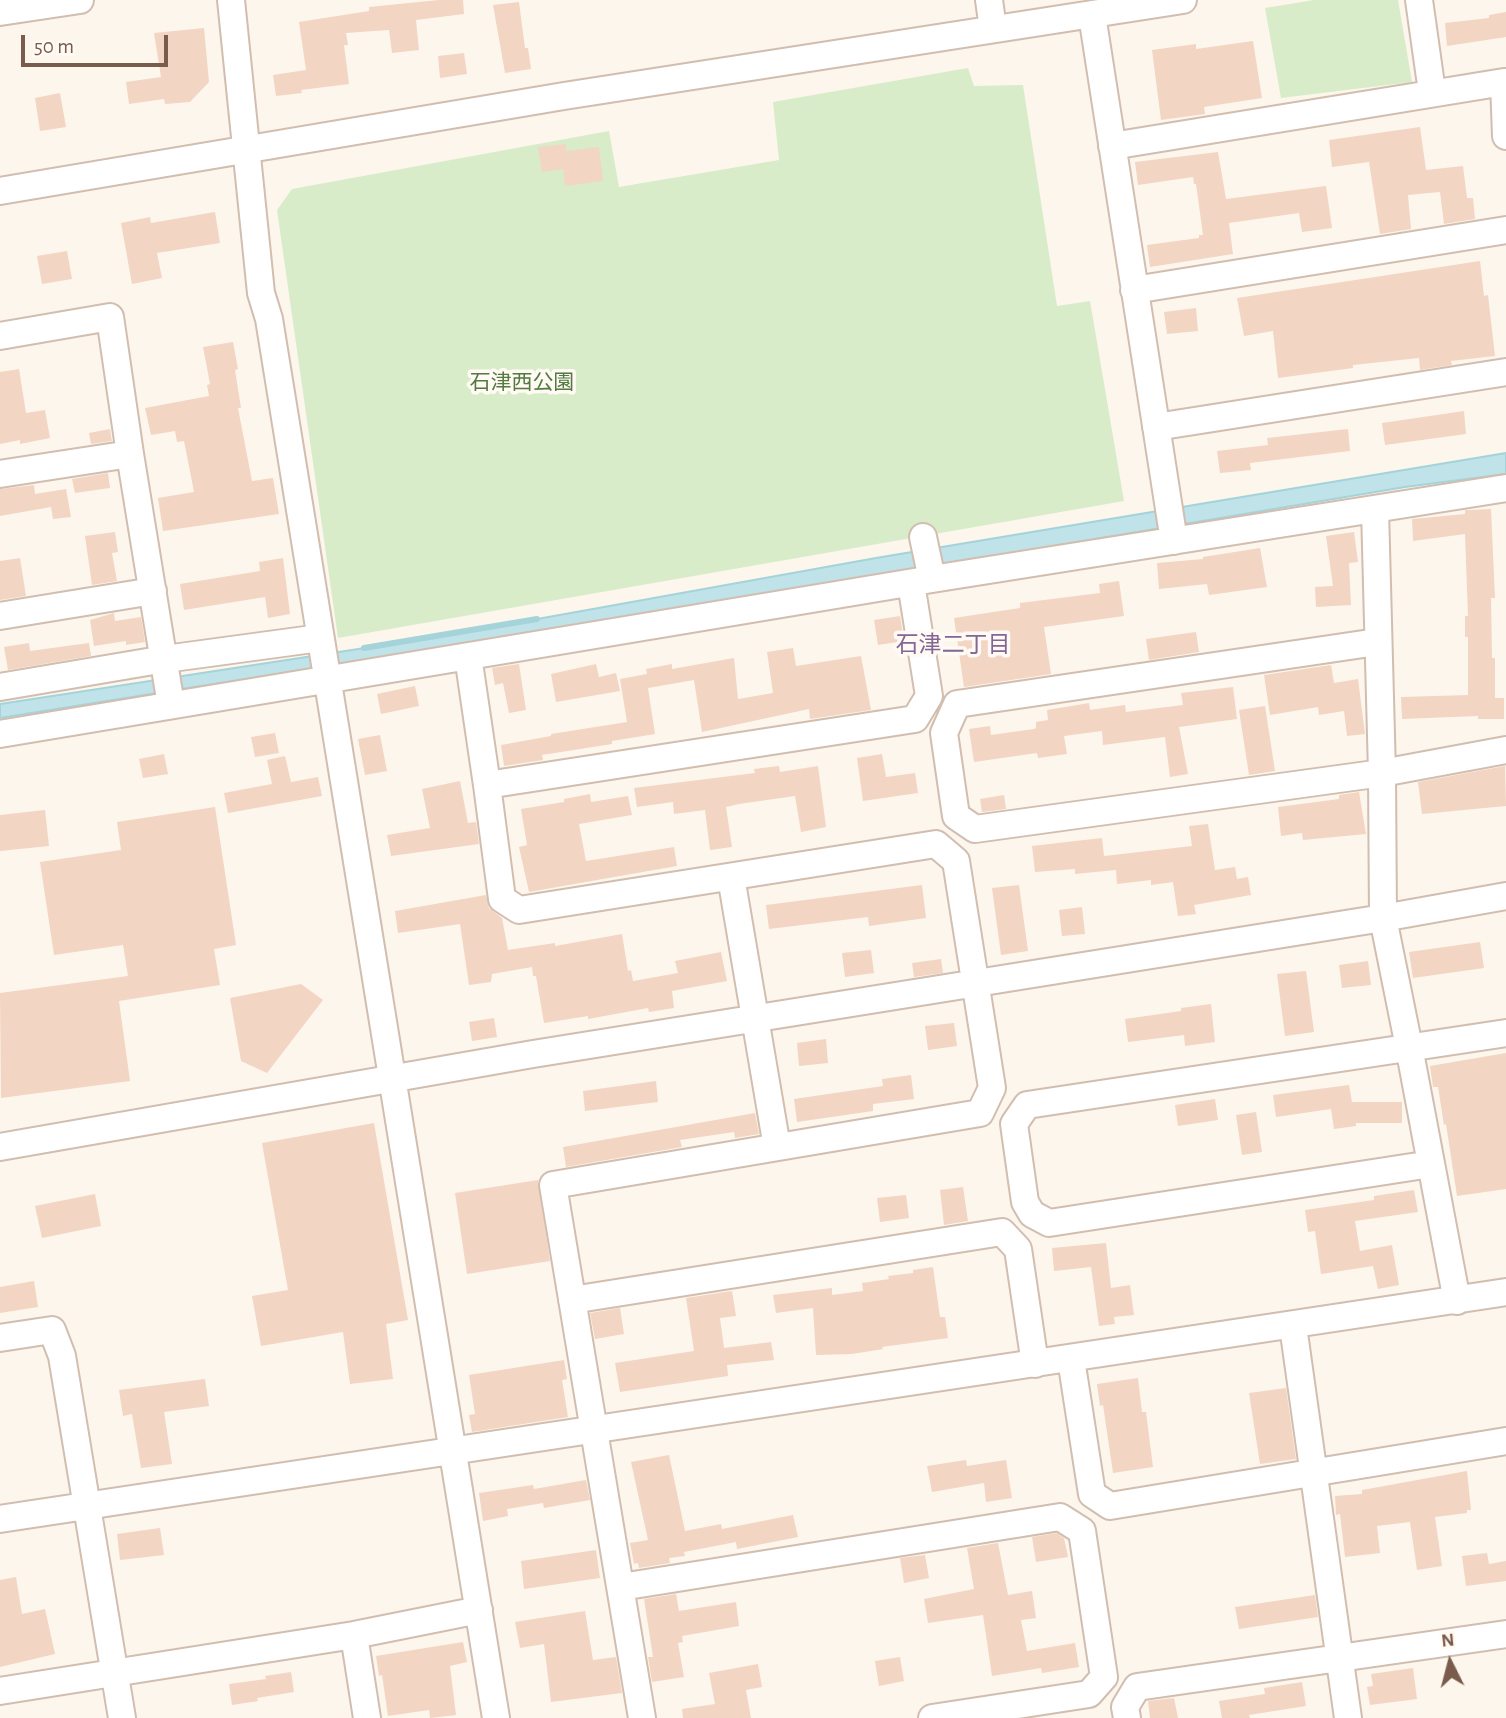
<!DOCTYPE html>
<meta charset="utf-8">
<style>
body{margin:0}
#map{position:relative;width:1506px;height:1718px;overflow:hidden;background:#fdf6ec;font-family:"Alegreya Sans",sans-serif}
canvas{display:block}
.north{position:absolute;left:1415px;top:1627px;width:70px;height:70px;-webkit-text-stroke:5px #fffaf3;paint-order:stroke;rotate:354deg;font-size:19px;font-weight:700;line-height:28px;text-align:center;color:#7a5c4d}
.north::after{content:'';display:block;margin:auto;width:24px;height:32px;background:#7a5c4d;clip-path:polygon(50% 0,100% 100%,50% 72%,0 100%)}
.scale{position:absolute;left:21px;top:35px;width:147px;height:32px;box-sizing:border-box;border:4px solid #7a5c4d;border-top:0;padding-left:9px;font-size:21px;line-height:24px;white-space:nowrap;color:#7a5c4d;-webkit-text-stroke:5px #fffaf3;paint-order:stroke}
</style>
<div id="map">
<canvas width="1506" height="1718"></canvas>
<div class="north">N</div>
<div class="scale">50 m</div>
</div>
<script>
const g = document.querySelector('canvas').getContext('2d');
g.lineJoin = 'round';
function fillPath(path, color) { g.fillStyle = color; g.fill(path, 'evenodd'); }
const toPath = rows => new Path2D(rows.map(r => 'M' + r).join(''));
function strokePath(path, color, width, dash) { g.strokeStyle = color; g.lineWidth = width; g.lineCap = dash ? 'butt' : 'round'; g.setLineDash(dash || []); g.stroke(path); }
function label(font, color, halo, rows, align = 'center') {
  g.font = font + ' "Alegreya Sans","Noto Sans JP",sans-serif'; g.lineWidth = 7; g.setLineDash([]); g.textBaseline = 'middle'; g.strokeStyle = halo; g.fillStyle = color; for (const [text, x, y, turn = 0] of rows) {
    g.save(); g.translate(x, y); g.rotate((+turn || 0) * Math.PI / 180); g.textAlign = isNaN(turn) ? turn : align; if (halo) g.strokeText(text, 0, 0); g.fillText(text, 0, 0); g.restore();
  }
}
const green = toPath([
 [1314,0,1398,0,1412,82,1281,98,1265,8],
 [968,68,974,86,1023,85,1057,306,1090,301,1124,501,338,638,277,210,292,189,609,131,619,187,779,160,773,102]
]);
const water = toPath([
 [1506,453,1506,474,1405,487,554,630,0,718,0,704,443,636,876,558,1506,453]
]);
const stream = toPath([
 [364,648,537,619]
]);
const building = toPath([
 [439,0,463,0,464,14,416,20,419,50,392,53,389,30,346,33,348,45,344,45,349,84,301,90,302,93,276,96,273,75,306,70,299,22,369,11,369,7],
 [519,2,525,48,528,48,531,69,505,73,493,5],
 [1506,12,1506,37,1447,46,1445,23,1489,18,1489,15],
 [204,28,209,82,190,102,165,104,164,99,129,104,126,82,161,77,154,33],
 [1253,41,1262,98,1204,107,1205,114,1161,120,1152,50,1196,44,1196,49],
 [464,53,467,74,440,78,438,56],
 [60,93,66,127,40,131,35,98],
 [1420,127,1426,170,1463,166,1467,198,1473,198,1475,219,1444,224,1440,192,1408,195,1411,229,1380,234,1369,162,1332,167,1329,140],
 [566,144,566,151,599,147,603,181,565,186,563,169,542,172,538,147],
 [1218,152,1226,199,1326,186,1332,228,1302,232,1299,213,1229,223,1233,254,1150,267,1147,245,1199,238,1199,235,1203,235,1196,184,1194,184,1193,177,1138,185,1135,162],
 [215,212,220,243,157,253,162,278,132,284,121,223,150,217,151,223],
 [67,251,72,279,42,284,37,256],
 [1480,261,1484,296,1488,295,1495,356,1451,361,1452,365,1420,370,1419,358,1353,365,1353,368,1278,378,1273,331,1244,336,1237,298],
 [1196,308,1198,331,1167,334,1164,312],
 [233,342,238,369,235,370,241,408,238,408,252,481,273,478,279,514,163,531,158,498,194,492,184,441,177,442,175,431,151,435,145,408,209,396,207,385,210,384,203,347],
 [19,369,26,413,45,410,50,438,20,444,20,440,0,444,0,372],
 [1464,411,1466,434,1385,445,1382,423],
 [110,429,112,441,91,444,89,433],
 [1348,429,1350,451,1250,463,1251,470,1220,473,1217,451,1268,445,1267,438],
 [108,473,110,488,75,493,72,479],
 [34,485,35,494,66,489,71,517,53,519,51,507,0,516,0,489],
 [1491,509,1495,598,1491,598,1492,658,1495,658,1495,698,1504,698,1504,719,1478,719,1478,716,1402,719,1401,697,1468,695,1468,637,1465,637,1465,616,1468,616,1465,534,1413,541,1412,519,1465,514,1465,510,1470,510],
 [115,532,118,552,112,553,117,581,92,585,85,536],
 [1354,532,1358,562,1349,563,1351,605,1316,607,1315,587,1333,586,1326,536],
 [1260,548,1267,587,1209,595,1207,584,1159,589,1157,563,1203,559,1203,557],
 [20,558,26,596,0,600,0,561],
 [283,558,290,614,268,618,265,597,184,610,180,584,260,571,259,562],
 [1119,581,1124,616,1044,627,1051,674,964,687,954,618,1020,608,1020,603,1100,593,1099,584],
 [114,613,115,621,141,617,145,642,126,645,126,641,94,646,90,620],
 [900,616,904,641,878,645,874,620],
 [1196,632,1199,652,1149,660,1146,639],
 [29,643,30,651,89,643,91,656,8,670,4,647],
 [793,648,796,666,861,656,871,710,810,719,809,709,702,732,694,680,648,688,655,734,612,741,612,744,542,755,543,760,504,766,501,745,551,736,551,734,627,722,620,679,647,674,646,669,672,664,672,669,734,658,738,699,773,693,767,652],
 [519,664,526,710,509,713,503,683,495,685,492,668],
 [596,664,599,677,616,673,620,691,556,702,551,674],
 [1331,665,1334,683,1358,679,1365,734,1347,736,1344,711,1319,715,1318,707,1270,715,1264,675],
 [415,686,419,706,381,714,377,694],
 [1233,687,1237,719,1179,727,1188,774,1170,777,1165,737,1103,745,1102,731,1064,736,1067,754,1038,758,1037,753,974,762,969,729,990,726,991,735,1034,729,1036,728,1036,722,1048,720,1047,710,1089,703,1090,710,1125,705,1126,712,1183,705,1181,693],
 [1265,706,1275,771,1249,775,1239,710],
 [275,733,279,753,255,757,251,737],
 [380,735,387,771,365,775,358,739],
 [164,754,168,774,143,778,139,759],
 [882,754,886,777,915,773,918,793,863,801,857,758],
 [285,756,291,782,318,777,322,796,228,813,224,793,272,784,267,760],
 [779,766,780,772,818,766,826,827,801,832,795,796,739,804,726,807,732,847,710,850,705,810,674,814,673,802,637,807,634,788,755,773,754,769],
 [1505,766,1506,806,1422,814,1418,782],
 [460,781,468,823,476,822,479,844,391,856,387,835,430,828,422,789],
 [1359,792,1366,834,1303,840,1302,833,1281,836,1278,807,1339,799,1339,795],
 [590,794,591,802,628,796,632,815,579,824,586,861,674,847,677,866,529,892,519,847,527,845,521,809,564,802,564,799],
 [1004,795,1006,809,982,812,980,799],
 [215,807,236,945,214,949,220,985,119,1001,130,1081,1,1098,0,993,128,976,123,945,54,955,40,862,121,850,117,822],
 [45,810,49,846,0,851,0,815],
 [1208,824,1215,870,1235,867,1237,879,1248,877,1251,895,1194,905,1196,914,1178,916,1173,882,1151,885,1151,880,1117,884,1116,870,1075,874,1075,869,1035,872,1032,846,1102,838,1104,856,1192,846,1189,826],
 [922,885,926,918,869,926,868,917,769,929,766,905],
 [1019,885,1028,951,1001,955,992,888],
 [486,895,489,908,502,918,508,950,555,943,555,946,622,934,628,971,631,970,633,981,678,973,675,961,721,952,727,981,672,991,674,1008,649,1012,648,1008,588,1019,588,1016,544,1023,536,976,533,976,532,967,492,974,491,982,469,985,460,924,398,933,395,911],
 [1082,907,1085,934,1062,936,1059,910],
 [1480,942,1484,968,1413,978,1409,952],
 [871,950,874,973,845,977,842,953],
 [941,959,943,973,914,977,912,963],
 [1368,961,1371,985,1342,988,1339,965],
 [1306,971,1314,1032,1285,1036,1277,974],
 [301,984,323,1000,267,1073,241,1061,230,998],
 [1211,1004,1215,1042,1185,1046,1184,1035,1128,1042,1125,1019,1181,1011,1181,1008],
 [494,1018,497,1037,472,1041,469,1022],
 [954,1023,957,1046,928,1050,925,1026],
 [826,1039,828,1063,799,1066,797,1043],
 [1506,1053,1506,1189,1457,1196,1446,1124,1444,1125,1438,1087,1433,1087,1430,1066],
 [911,1075,914,1099,873,1104,873,1111,797,1122,794,1099,883,1086,882,1079],
 [656,1081,658,1102,585,1111,583,1091],
 [1349,1085,1352,1102,1402,1102,1402,1123,1356,1123,1356,1126,1334,1129,1331,1109,1276,1117,1273,1095],
 [1215,1099,1218,1120,1178,1126,1175,1105],
 [1256,1112,1262,1152,1242,1155,1236,1115],
 [755,1113,759,1134,735,1138,734,1132,680,1140,682,1147,566,1167,563,1147],
 [374,1123,408,1320,386,1324,393,1379,350,1384,343,1332,261,1346,252,1296,288,1290,262,1143],
 [538,1180,550,1261,467,1274,455,1193],
 [963,1187,968,1221,944,1225,940,1190],
 [1414,1190,1418,1212,1355,1221,1360,1251,1392,1245,1399,1285,1378,1289,1373,1266,1321,1274,1315,1231,1308,1232,1305,1210,1374,1200,1374,1196],
 [95,1194,101,1226,42,1238,35,1206],
 [906,1195,909,1218,880,1222,877,1198],
 [1106,1243,1111,1288,1130,1285,1134,1315,1114,1317,1115,1324,1099,1326,1091,1267,1054,1271,1052,1248],
 [933,1267,940,1317,945,1317,948,1338,882,1347,883,1349,852,1354,816,1355,813,1308,776,1313,773,1295,832,1288,832,1295,863,1291,862,1283,889,1279,888,1276,913,1273,913,1270],
 [34,1281,38,1307,0,1313,0,1287],
 [732,1291,736,1316,720,1318,724,1348,771,1342,774,1360,727,1365,728,1376,620,1392,615,1363,694,1351,686,1298],
 [620,1308,624,1334,595,1339,590,1313],
 [564,1360,567,1379,562,1380,568,1417,472,1432,469,1415,475,1414,469,1375],
 [1138,1378,1142,1412,1146,1412,1153,1467,1113,1473,1103,1405,1100,1406,1097,1384],
 [205,1379,209,1406,164,1412,172,1464,141,1468,132,1414,123,1416,119,1390],
 [1286,1388,1296,1459,1260,1464,1249,1393],
 [669,1455,685,1531,721,1524,722,1529,793,1515,798,1537,737,1549,736,1542,684,1552,685,1556,669,1558,670,1563,639,1568,638,1563,634,1564,630,1543,648,1540,631,1462],
 [966,1460,967,1466,1006,1460,1012,1498,986,1502,984,1483,932,1492,927,1466],
 [1467,1471,1471,1510,1467,1510,1467,1513,1435,1517,1442,1566,1417,1570,1410,1522,1377,1526,1380,1553,1345,1557,1340,1514,1336,1515,1335,1496,1362,1494,1362,1490],
 [586,1480,590,1500,544,1508,543,1503,507,1509,508,1516,483,1521,479,1493,533,1485,534,1489],
 [160,1528,164,1555,120,1560,117,1534],
 [1057,1533,1064,1538,1068,1557,1036,1562,1032,1537],
 [998,1543,1008,1595,1032,1591,1036,1618,1021,1620,1027,1651,1075,1643,1079,1667,1042,1673,1041,1668,992,1676,983,1615,928,1623,924,1599,974,1589,967,1548],
 [596,1550,600,1578,524,1589,521,1561],
 [1487,1553,1489,1564,1506,1561,1506,1581,1466,1586,1462,1556],
 [925,1555,929,1578,904,1583,900,1558],
 [16,1577,22,1614,45,1609,55,1654,0,1667,0,1580],
 [676,1594,679,1611,736,1602,739,1626,682,1636,683,1642,678,1643,684,1677,652,1682,648,1657,653,1657,644,1599],
 [1315,1595,1318,1617,1239,1629,1235,1607],
 [585,1611,593,1660,616,1657,622,1693,551,1702,544,1644,520,1648,515,1622],
 [463,1642,467,1662,450,1666,456,1715,430,1718,429,1710,388,1716,382,1675,379,1676,376,1656],
 [900,1657,904,1681,879,1686,875,1661],
 [758,1664,762,1687,746,1690,751,1718,683,1718,682,1709,715,1704,709,1673],
 [1413,1668,1417,1699,1370,1705,1367,1687,1373,1686,1371,1674],
 [291,1672,294,1692,257,1698,258,1701,232,1705,229,1684,266,1679,265,1676],
 [1302,1682,1306,1706,1249,1715,1250,1718,1222,1718,1219,1701,1265,1694,1264,1688],
 [1174,1698,1178,1718,1150,1718,1148,1701]
]);
const minor = toPath([
 [231,0,261,293,269,319,496,1718],
 [989,0,993,29],
 [1419,0,1432,92],
 [0,12,80,0],
 [1092,15,1174,541],
 [1112,146,1504,82,1506,136],
 [0,191,564,96,1183,0],
 [1134,290,1506,230],
 [0,336,110,317,130,454,171,705],
 [1156,427,1506,372],
 [0,474,130,454],
 [1375,509,1382,773,1383,918,1409,1047,1457,1301],
 [923,537,932,579],
 [0,616,153,591],
 [1377,642,957,704,944,733,956,816,975,829,1382,773,1506,750],
 [468,656,487,785],
 [0,687,165,659,320,638],
 [0,734,932,579,1506,488],
 [731,877,777,1147],
 [0,1147,533,1054,1383,918,1506,896],
 [1431,1164,1049,1223,1032,1214,1025,1202,1014,1124,1027,1105,1506,1033],
 [572,1300,1002,1232,1018,1249,1035,1364],
 [1293,1326,1348,1718],
 [0,1338,52,1330,62,1356,122,1718],
 [1071,1359,1092,1494,1110,1506,1506,1441],
 [0,1519,1506,1292],
 [621,1587,1060,1517,1082,1531,1104,1677,1089,1694,932,1718],
 [354,1635,367,1718],
 [0,1691,354,1635,479,1610],
 [642,1718,553,1185,980,1113,992,1088,956,861,936,844,519,910,502,899,487,785,915,719,929,696,911,583],
 [1127,1718,1125,1707,1137,1687,1506,1634]
]);
const parkNames = [
 ["石津西公園",522,383]
];
const neighbourhoodNames = [
 ["石津二丁目",953,645]
];
fillPath(green, '#d8ecc9');
fillPath(water, '#bfe3e8');
strokePath(water, '#a5d3da', 2);
strokePath(stream, '#a5d3da', 6);
fillPath(building, '#f3d5c3');
strokePath(minor, '#d1beb0', 30);
strokePath(minor, '#fff', 26);
label('21px', '#537a41', '#fffaf3', parkNames);
label('23px', '#846695', '#fffaf3', neighbourhoodNames);
</script>
